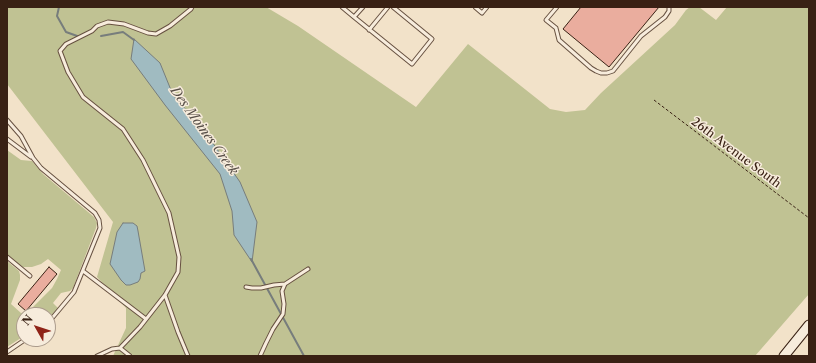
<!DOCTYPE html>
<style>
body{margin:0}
#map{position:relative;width:816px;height:363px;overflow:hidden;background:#f2e2c9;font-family:"Libre Caslon Text",serif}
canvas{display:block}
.frame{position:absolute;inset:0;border:8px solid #392114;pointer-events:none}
.north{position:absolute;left:16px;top:307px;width:40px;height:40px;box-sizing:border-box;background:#f7ecdc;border:1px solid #ab9b8c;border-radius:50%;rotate:309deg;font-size:11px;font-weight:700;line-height:16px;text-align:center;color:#392114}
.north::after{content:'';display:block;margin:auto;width:14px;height:18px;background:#8f2418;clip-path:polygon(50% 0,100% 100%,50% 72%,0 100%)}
</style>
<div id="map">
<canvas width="816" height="363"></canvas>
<div class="frame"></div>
<div class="north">N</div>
</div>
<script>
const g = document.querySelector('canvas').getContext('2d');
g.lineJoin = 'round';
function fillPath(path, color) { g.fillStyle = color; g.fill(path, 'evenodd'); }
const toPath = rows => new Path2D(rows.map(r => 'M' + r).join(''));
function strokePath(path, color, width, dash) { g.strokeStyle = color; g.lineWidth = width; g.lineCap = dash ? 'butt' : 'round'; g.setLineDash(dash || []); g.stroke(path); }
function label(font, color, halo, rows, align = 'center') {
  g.font = font + ' "Libre Caslon Text",serif'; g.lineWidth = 3; g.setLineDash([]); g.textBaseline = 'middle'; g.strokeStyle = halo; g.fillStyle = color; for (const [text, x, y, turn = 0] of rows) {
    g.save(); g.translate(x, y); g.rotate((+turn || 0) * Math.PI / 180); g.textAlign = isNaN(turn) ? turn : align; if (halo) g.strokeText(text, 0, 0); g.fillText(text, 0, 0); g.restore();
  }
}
const green = toPath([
 [7,7,266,7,298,26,416,107,468,44,550,109,566,112,585,110,601,93,675,25,686,10,690,7,699,7,716,20,727,7,809,7,809,294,755,356,113,356,126,328,126,308,97,277,113,222,7,84],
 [7,150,21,160,32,161,43,174,94,217,97,223,96,228,73,288,70,291,61,293,53,303,58,308,48,319,48,315,24,315,24,336,7,347,7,261,19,271,20,275,20,280,11,304,21,313,29,311,52,288,57,279,61,270,48,259,41,264,32,267,23,267,18,264,7,256]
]);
const water = toPath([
 [134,39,160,63,173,95,203,129,240,182,257,222,252,262,234,235,232,211,220,174,165,105,131,59,134,39],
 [123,223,133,223,137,226,138,231,145,271,141,273,140,279,138,282,130,285,126,285,121,280,110,264,117,232,123,223]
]);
const stream = toPath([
 [59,7,57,16,66,32,80,37],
 [101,36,123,32,134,40],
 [251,259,304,356]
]);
const building = toPath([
 [581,7,659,7,609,67,563,29,581,7],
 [49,267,57,274,26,311,18,304,49,267]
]);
const path = toPath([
 [654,100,809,218]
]);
const lane = toPath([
 [342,7,354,17,363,7],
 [475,7,482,13,487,7],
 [557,7,546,20,556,28,559,40,591,68,596,71,601,73,607,73,613,71,641,36,665,17,669,11,669,7],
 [354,17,412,64,432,39,393,7],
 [369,30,388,7],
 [7,120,21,136,33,158,41,168,95,213,99,220,100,228,74,292,48,323],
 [7,139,31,157],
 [7,257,30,276],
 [83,271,146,319],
 [246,287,252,288,261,288,274,285,285,284],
 [165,295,178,332,188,356],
 [120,348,130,356],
 [7,352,26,339],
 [97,356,112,349,120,348,140,327,165,295,178,272,179,257,169,213,143,160,123,129,83,97,68,72,60,51,66,44,92,31,97,26,108,22,124,24,148,33,156,34,170,26,191,9,192,7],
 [260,356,266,343,273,329,283,314,284,304,282,291,285,284,308,269]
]);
const secondary = toPath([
 [784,356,809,325]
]);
const streetNames = [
 ["26th Avenue South",736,153,37]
];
const waterNames = [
 ["Des Moines Creek",204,131,54]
];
fillPath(green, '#c0c293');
fillPath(water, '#a0bbc1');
strokePath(water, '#777d7c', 1);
strokePath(stream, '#777d7c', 2);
fillPath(building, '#eaad9e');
strokePath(building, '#392114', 1);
strokePath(lane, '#675141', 5);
strokePath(secondary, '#392114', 11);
strokePath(path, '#392114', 1, [3, 2]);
strokePath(lane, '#f7ecdc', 3);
strokePath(secondary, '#f7ecdc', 9);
label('12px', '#392114', '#f7ecdc', streetNames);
label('italic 13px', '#584f48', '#f7ecdc', waterNames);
</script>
